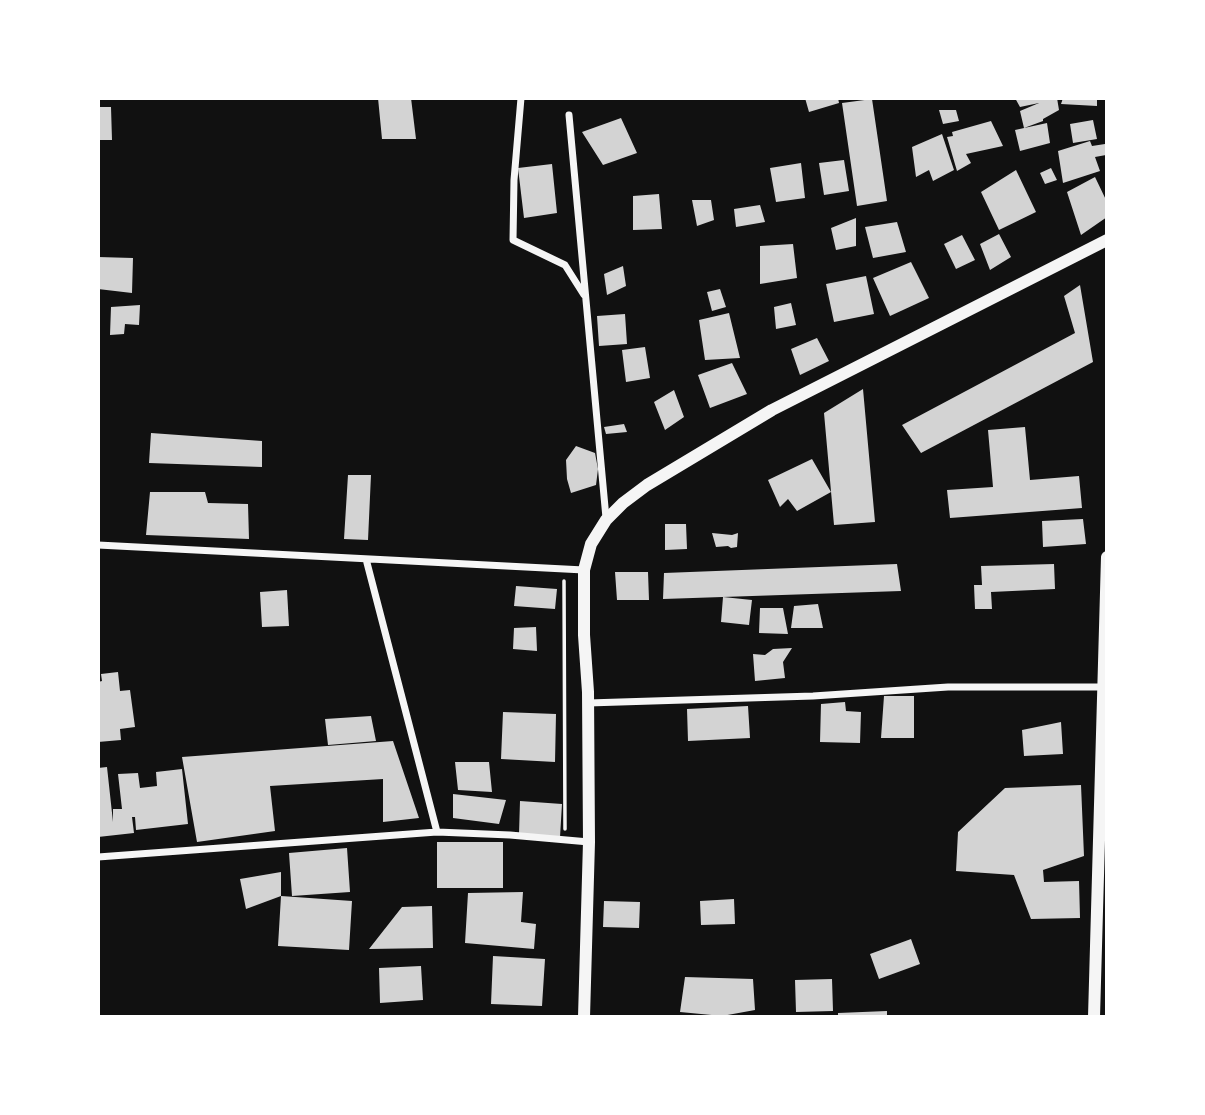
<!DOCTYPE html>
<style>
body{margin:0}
#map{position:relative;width:1205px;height:1115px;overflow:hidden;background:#111;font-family:Mulish,sans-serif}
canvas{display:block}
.frame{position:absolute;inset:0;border:100px solid #fff;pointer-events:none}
</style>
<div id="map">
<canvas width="1205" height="1115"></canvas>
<div class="frame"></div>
</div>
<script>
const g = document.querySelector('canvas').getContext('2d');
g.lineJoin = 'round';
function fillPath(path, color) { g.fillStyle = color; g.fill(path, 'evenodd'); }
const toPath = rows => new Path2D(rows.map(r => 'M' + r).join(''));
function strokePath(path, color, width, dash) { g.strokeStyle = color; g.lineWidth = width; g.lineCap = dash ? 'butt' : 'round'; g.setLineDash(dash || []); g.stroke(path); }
const building = toPath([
 [378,98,411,98,416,139,382,139],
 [805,98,838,98,839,103,809,112],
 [1015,98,1057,98,1059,110,1043,119,1043,121,1024,128,1020,111,1039,103,1020,107],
 [1063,98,1097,98,1097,106,1061,104],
 [872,99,887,201,857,206,842,103],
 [98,107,111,107,112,140,98,140],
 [939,110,956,110,959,121,943,124],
 [621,118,637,153,603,165,582,132],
 [1093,120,1097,139,1073,143,1070,124],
 [991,121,1003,146,966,154,971,163,957,171,947,137,953,136,952,132],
 [1047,123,1050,143,1020,151,1015,130],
 [942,134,954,170,933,181,929,170,916,177,912,147],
 [1090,141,1092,146,1105,144,1106,155,1095,157,1100,171,1063,183,1058,151],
 [844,160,849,191,824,195,819,163],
 [801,163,805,198,776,202,770,168],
 [552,164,557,213,524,218,518,168],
 [1051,168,1057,180,1045,184,1040,173],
 [1016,170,1036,212,999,230,981,192],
 [1095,177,1107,202,1107,217,1081,235,1067,192],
 [659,194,662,229,633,230,633,196],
 [692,200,711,200,714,220,697,226],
 [760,205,765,222,736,227,734,209],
 [856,218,856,246,836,250,831,228],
 [897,222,906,252,873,258,865,227],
 [999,234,1011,257,990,270,980,244],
 [962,235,975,260,956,269,944,244],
 [793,244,797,278,760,284,760,246],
 [98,257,133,258,132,293,98,289],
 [911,262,929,298,890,316,873,278],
 [623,266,626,286,607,295,604,274],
 [866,276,874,314,834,322,826,284],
 [1080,285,1093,362,921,453,902,425,1075,333,1064,296],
 [720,289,726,307,712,311,707,292],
 [791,303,796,325,776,329,774,307],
 [140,305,139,325,125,324,124,334,110,335,111,307],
 [729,313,740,358,705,360,699,320],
 [625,314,627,344,599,346,597,316],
 [817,338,829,361,800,375,791,349],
 [645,347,650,378,626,382,622,350],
 [732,363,747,394,710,408,698,375],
 [863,389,875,522,834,525,824,413],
 [674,390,684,417,665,430,654,402],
 [624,424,627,432,606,434,604,427],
 [1025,427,1030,480,1079,476,1082,508,950,518,947,490,993,487,988,430],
 [151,433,262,441,262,467,149,463],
 [576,446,595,453,598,469,596,485,571,493,567,479,566,460],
 [812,459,831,492,797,511,788,499,780,507,768,480],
 [348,475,371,475,368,540,344,539],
 [150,492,205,492,208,503,248,504,249,539,146,535],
 [1083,519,1086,544,1043,547,1042,521],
 [665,524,686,524,687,549,665,550],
 [712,533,732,535,738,533,737,547,731,548,728,546,716,547],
 [897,564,901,591,663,599,664,573],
 [1054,564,1055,589,991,592,992,609,975,609,974,585,982,585,981,566],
 [615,572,648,572,649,600,617,600],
 [516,586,557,589,555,609,514,606],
 [287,590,289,626,262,627,260,592],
 [723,597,752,600,749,625,721,622],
 [818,604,823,628,791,628,794,606],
 [760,608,783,608,788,634,759,633],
 [536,627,537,651,513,649,514,628],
 [792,648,783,662,785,678,755,681,753,654,765,655,773,649],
 [118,672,120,691,130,690,135,727,120,729,121,740,98,742,98,682,102,681,101,674],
 [884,696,914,696,914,738,881,738],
 [845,702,846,711,861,712,860,743,820,742,821,704],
 [748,706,750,738,688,741,687,709],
 [503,712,556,714,555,762,501,759],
 [371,716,376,741,328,745,325,719],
 [1061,722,1063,754,1024,756,1022,730],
 [393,741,419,818,383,822,383,779,270,786,275,831,197,842,182,757],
 [455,762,489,762,492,792,458,790],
 [107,767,113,822,113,809,122,809,118,774,138,773,140,788,157,786,156,772,182,769,188,824,136,830,135,817,132,817,134,833,98,837,98,768],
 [1081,785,1084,856,1043,870,1044,882,1079,881,1080,918,1031,919,1014,875,956,871,958,832,1005,788],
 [453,794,506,800,499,824,453,818],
 [520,801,562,804,560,837,519,834],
 [437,842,503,842,503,888,437,888],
 [347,848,350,892,292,896,289,853],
 [281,872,281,896,246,909,240,879],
 [523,892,521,922,536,924,534,949,465,943,468,893],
 [281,896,352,901,349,950,278,946],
 [734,899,735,924,701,925,700,901],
 [604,901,640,902,639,928,603,927],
 [432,906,433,948,369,949,402,907],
 [911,939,920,964,879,979,870,954],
 [493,956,545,959,542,1006,491,1004],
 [421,966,423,1000,380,1003,379,968],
 [685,977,753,979,755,1010,722,1016,680,1012],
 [832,979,833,1011,796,1012,795,980],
 [887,1011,887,1017,838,1017,838,1013]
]);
const path = toPath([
 [564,581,565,829]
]);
const minor = toPath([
 [521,98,514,180,513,240,565,265,584,295],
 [569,115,606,518],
 [98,545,584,570],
 [366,559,437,832],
 [588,703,813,696,948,687,1103,687],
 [98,857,437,832,510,835,589,842]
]);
const secondary = toPath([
 [1094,1017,1107,557]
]);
const primary = toPath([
 [584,1017,589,842,588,692,584,635,584,570,591,544,606,520,623,503,647,485,772,410,1107,240]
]);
fillPath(building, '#d3d3d3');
strokePath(path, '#f5f5f5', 3.5);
strokePath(minor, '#f5f5f5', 7);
strokePath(secondary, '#f5f5f5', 12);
strokePath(primary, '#f5f5f5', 12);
</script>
